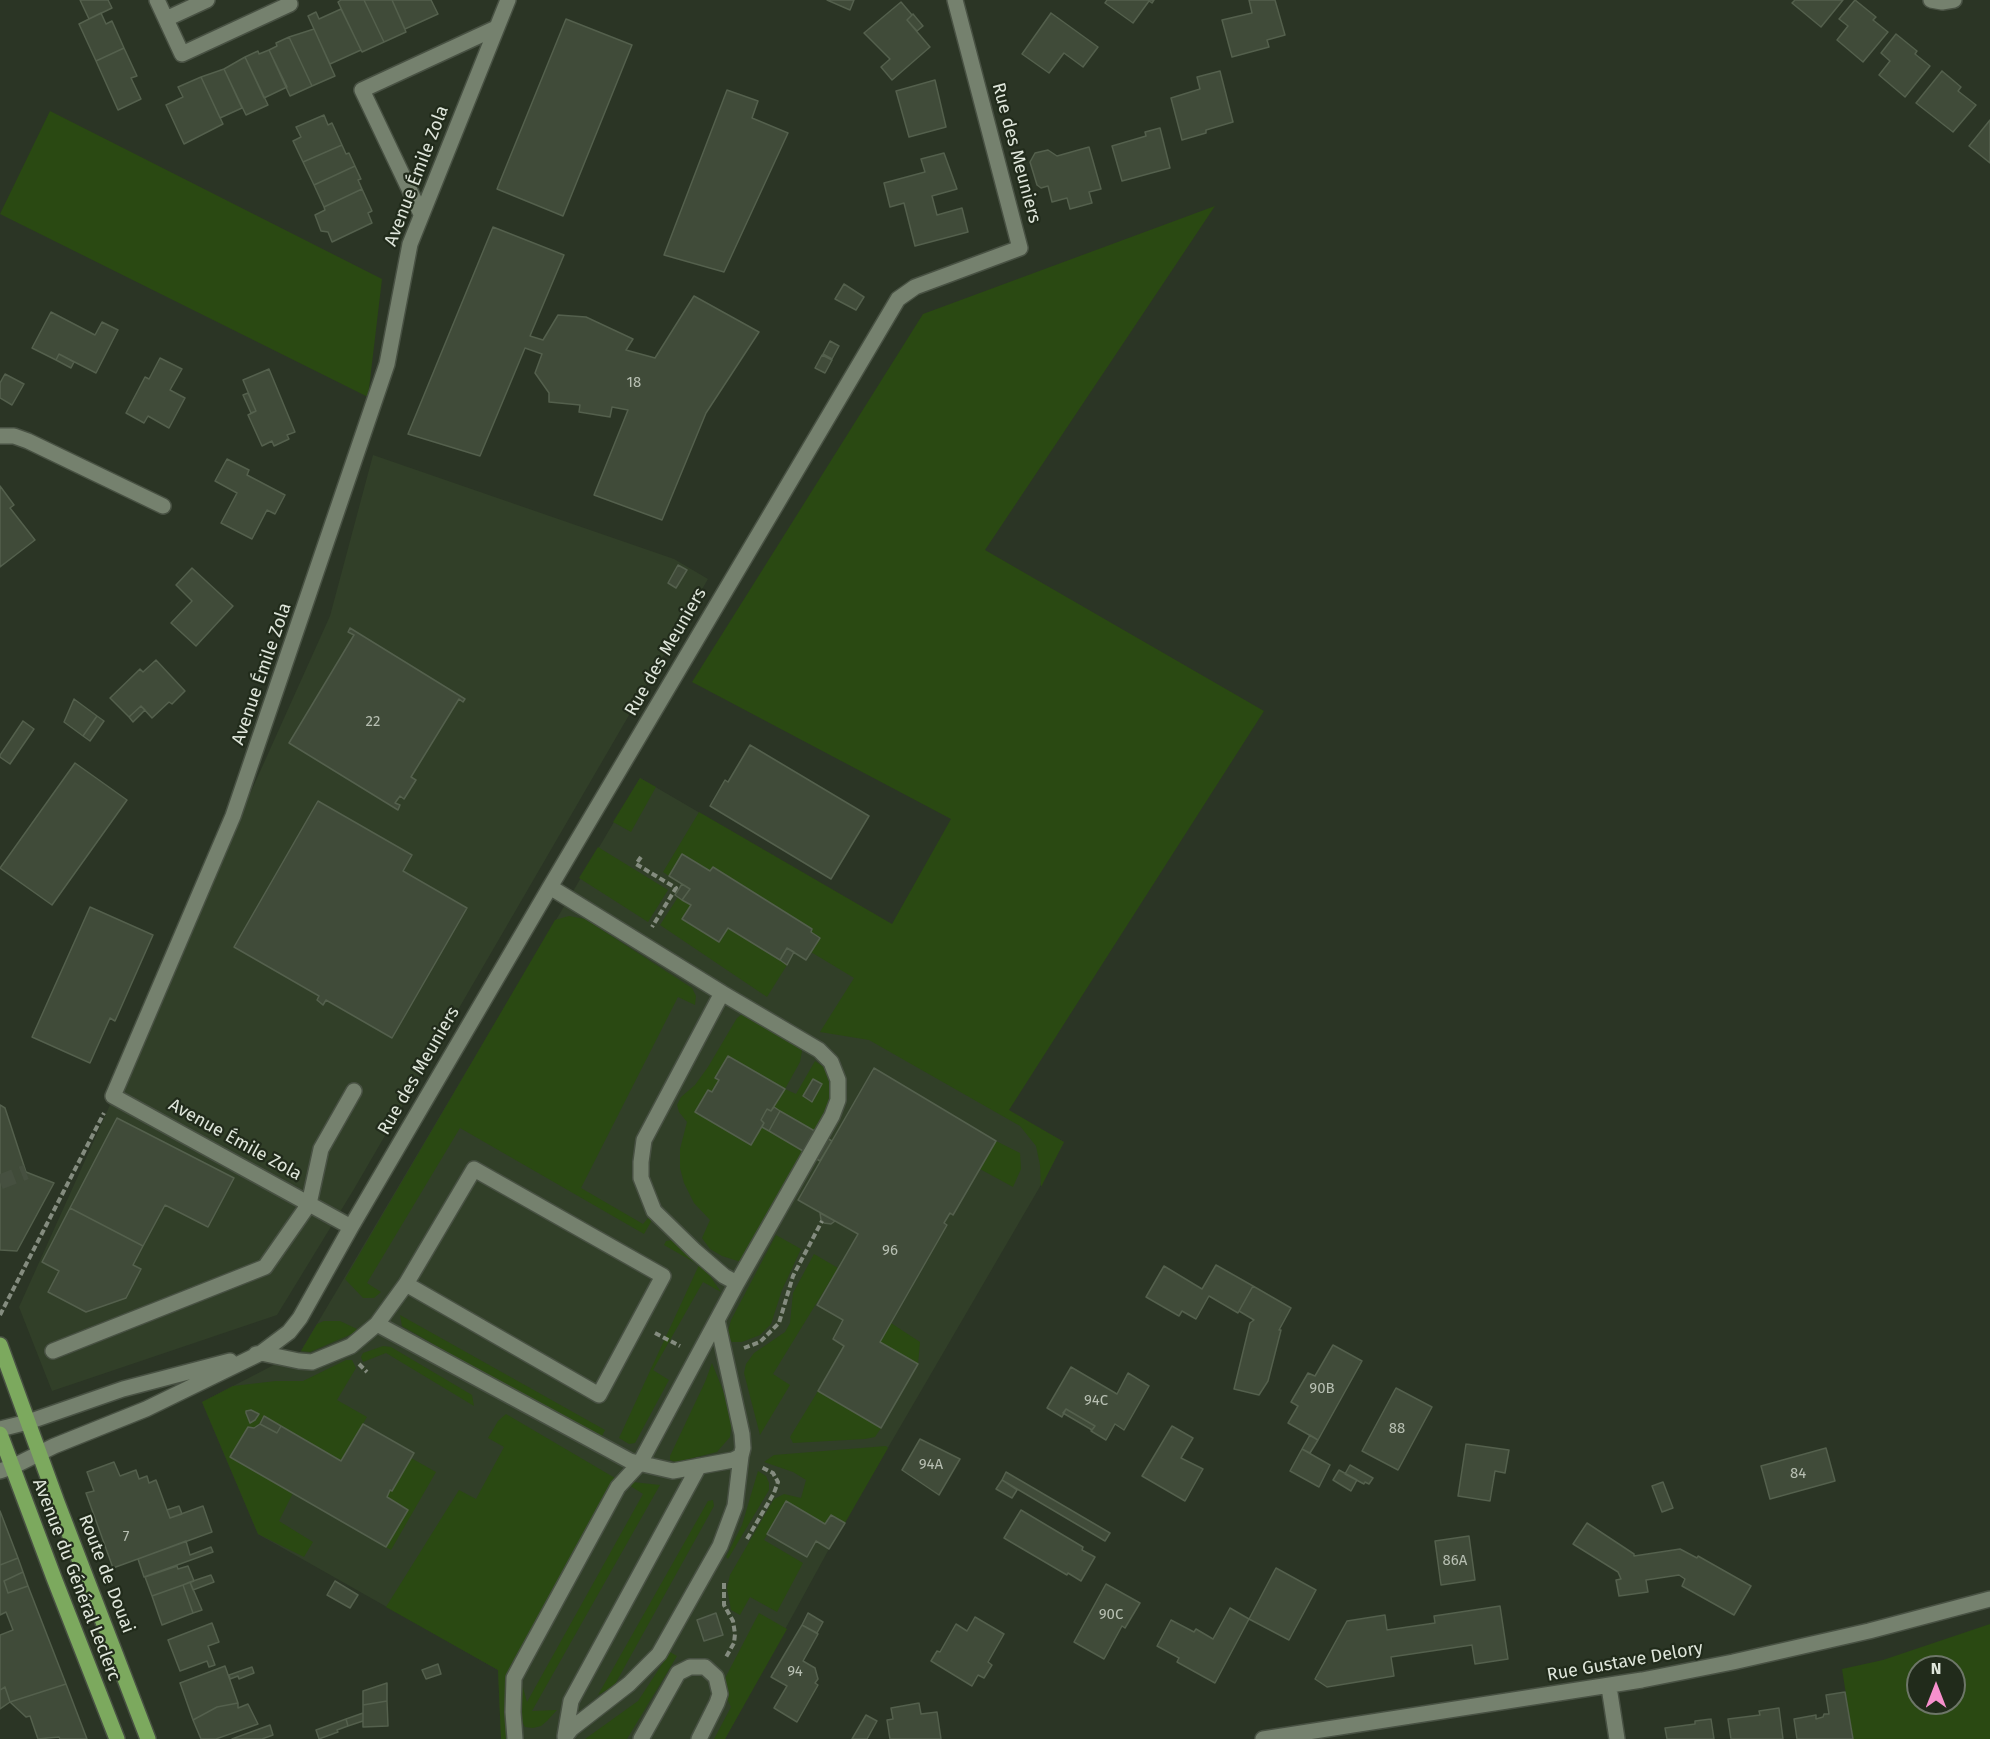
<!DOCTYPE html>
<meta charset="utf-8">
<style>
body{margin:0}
#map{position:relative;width:1990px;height:1739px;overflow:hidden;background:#2b3525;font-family:"Fira Sans",sans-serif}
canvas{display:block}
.north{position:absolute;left:1906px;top:1655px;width:60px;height:60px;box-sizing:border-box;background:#212b1b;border:2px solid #6d7668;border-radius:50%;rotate:0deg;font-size:16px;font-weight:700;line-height:24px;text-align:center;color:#dfe6db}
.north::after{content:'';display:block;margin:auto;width:21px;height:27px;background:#f790cd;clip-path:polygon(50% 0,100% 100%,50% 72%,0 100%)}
</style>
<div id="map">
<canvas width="1990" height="1739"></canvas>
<div class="north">N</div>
</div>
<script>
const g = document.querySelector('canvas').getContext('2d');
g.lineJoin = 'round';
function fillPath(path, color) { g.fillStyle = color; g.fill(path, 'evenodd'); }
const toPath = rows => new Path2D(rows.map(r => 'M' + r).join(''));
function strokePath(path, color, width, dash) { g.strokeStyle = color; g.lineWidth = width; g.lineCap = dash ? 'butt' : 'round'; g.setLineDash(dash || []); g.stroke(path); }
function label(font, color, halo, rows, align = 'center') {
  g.font = font + ' "Fira Sans",sans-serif'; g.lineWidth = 4.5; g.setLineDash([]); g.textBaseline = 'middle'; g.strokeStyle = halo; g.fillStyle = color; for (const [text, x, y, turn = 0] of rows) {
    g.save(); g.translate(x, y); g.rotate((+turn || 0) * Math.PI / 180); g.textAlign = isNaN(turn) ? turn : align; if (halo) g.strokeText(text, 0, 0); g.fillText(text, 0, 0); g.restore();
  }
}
const built = toPath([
 [373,455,674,559,708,579,354,1189,277,1315,52,1391,19,1307,330,616],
 [640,778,892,925,837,1015,1064,1142,1049,1171,829,1549,725,1739,501,1739,498,1670,258,1534,202,1402,301,1351]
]);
const green = toPath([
 [50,111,382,279,368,397,0,214],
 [1215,206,985,550,1264,711,1009,1110,1064,1142,1041,1187,1040,1165,1036,1146,1020,1126,869,1040,820,1032,854,978,811,952,820,938,811,932,812,929,713,868,710,871,683,854,669,876,663,872,699,812,892,924,951,819,692,682,923,314],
 [640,778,656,787,631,832,613,822],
 [598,847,668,890,648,922,579,878],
 [678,897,691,905,682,919,719,942,728,928,787,965,767,997,660,925],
 [569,916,585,919,692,988,696,996,695,1005,678,997,581,1188,643,1224,648,1218,652,1220,644,1234,460,1128,367,1283,381,1292,374,1298,363,1298,345,1279,555,920],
 [745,1012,799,1045,802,1051,800,1062,785,1089,796,1094,815,1061,825,1068,831,1087,831,1097,826,1111,741,1262,722,1256,710,1249,702,1238,710,1220,694,1203,684,1183,680,1168,680,1149,687,1122,679,1112,677,1105,681,1097,695,1085,708,1067,737,1018],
 [996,1141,1020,1153,1021,1169,1013,1187,980,1169],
 [776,1235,801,1249,782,1290,771,1324,760,1335,742,1342,732,1342,730,1340,728,1331,731,1320],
 [672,1240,692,1258,710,1276,721,1292,703,1282,653,1370,669,1380,635,1443,629,1444,619,1438,699,1265,664,1245,666,1241],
 [814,1254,838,1268,773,1374,790,1385,760,1435,744,1373,746,1364,754,1353,785,1332,790,1323,793,1293],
 [400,1315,605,1430,600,1440,402,1326],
 [324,1321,340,1321,357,1329,354,1333,310,1352,301,1351,317,1324],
 [891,1323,920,1342,918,1364,880,1342],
 [383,1346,391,1347,472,1395,474,1406,386,1353,363,1362,361,1357,363,1353],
 [346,1360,352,1360,356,1368,337,1400,367,1417,341,1461,264,1416,257,1427,247,1428,231,1456,293,1493,279,1521,313,1542,304,1557,258,1534,202,1402,233,1386,276,1381,303,1381],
 [712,1363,726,1398,732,1420,730,1437,717,1452,676,1462,670,1460,670,1456,705,1382],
 [818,1391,881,1428,875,1437,865,1439,793,1443,790,1437],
 [506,1414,615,1478,508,1671,506,1689,508,1739,501,1739,498,1670,386,1607,459,1490,476,1499,504,1447,488,1438,498,1421],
 [886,1446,888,1448,845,1523,831,1515,825,1524,785,1502,764,1540,803,1563,777,1612,750,1597,740,1615,731,1610,727,1588,730,1575,774,1499,784,1494,801,1498,806,1480,793,1472,764,1462,774,1455],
 [411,1458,436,1472,391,1550,386,1547,408,1510,387,1497,390,1490,392,1491],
 [758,1471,766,1476,769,1483,769,1490,728,1559,726,1557,742,1525],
 [633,1482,660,1485,532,1711,557,1710,547,1721,541,1726,533,1728,525,1727,522,1721,522,1684,527,1702,643,1494,629,1485],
 [713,1500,714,1506,614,1686,598,1695,708,1501],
 [759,1613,787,1629,725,1739,714,1739,731,1707,721,1686],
 [1990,1624,1990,1739,1853,1739,1842,1669,1883,1660],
 [1918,1667,1954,1667,1954,1703,1918,1703],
 [670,1652,677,1656,627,1739,585,1739,638,1701]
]);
const building = toPath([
 [80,0,108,0,112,8,89,19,80,0],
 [341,0,364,0,384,42,362,52,338,2,341,0],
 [364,0,392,0,406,32,384,42,364,0],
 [392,0,431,0,438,14,405,29,392,0],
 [827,0,854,0,850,10,827,0],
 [1107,0,1154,0,1152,3,1149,1,1133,23,1105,3,1107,0],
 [1249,0,1275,0,1285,35,1267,40,1269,47,1232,57,1222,20,1252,13,1249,0],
 [1795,0,1843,0,1821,27,1792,3,1795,0],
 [1855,0,1876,17,1873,20,1888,32,1863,62,1837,40,1848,26,1839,19,1855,0],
 [901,2,912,15,907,20,930,47,892,80,881,67,890,59,864,33,901,2],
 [341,9,361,50,330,64,308,16,316,12,319,19,341,9],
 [101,13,106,24,112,21,124,48,96,61,79,24,101,13],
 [1051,13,1098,47,1083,67,1064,53,1049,73,1022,54,1051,13],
 [913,14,923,26,917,31,907,20,913,14],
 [566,19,632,45,563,216,497,189,566,19],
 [314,29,335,76,312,86,289,37,314,29],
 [1896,34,1917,51,1915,54,1930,66,1905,97,1879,75,1890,61,1881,53,1896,34],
 [289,37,312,86,290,96,269,50,277,46,276,43,289,37],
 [124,48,137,76,131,78,141,99,118,110,96,61,124,48],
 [269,50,287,87,264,98,245,57,258,51,259,54,269,50],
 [245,57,268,105,246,115,224,69,245,57],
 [224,69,242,108,220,118,201,77,224,69],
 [1220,71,1233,122,1206,130,1206,133,1182,140,1171,98,1200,89,1197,77,1220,71],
 [1942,71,1961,87,1958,91,1976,105,1953,132,1916,103,1942,71],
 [201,77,223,124,184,144,166,105,183,97,178,87,201,77],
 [935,80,946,127,909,137,896,91,935,80],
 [727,90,758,101,752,118,788,133,724,272,664,255,727,90],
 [324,115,328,125,332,123,342,145,303,162,293,141,301,137,296,127,324,115],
 [1990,120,1990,163,1969,146,1990,120],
 [1160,128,1170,168,1122,181,1112,146,1146,136,1145,132,1160,128],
 [342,145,346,154,349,153,355,166,314,185,303,162,342,145],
 [1089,147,1101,189,1089,192,1092,203,1070,209,1067,198,1052,202,1048,186,1041,188,1037,185,1030,162,1035,153,1048,150,1057,156,1089,147],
 [944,153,957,189,932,196,937,215,962,208,968,232,915,246,904,203,890,207,884,183,925,172,921,159,944,153],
 [355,166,361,179,358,180,362,189,324,207,314,185,355,166],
 [362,189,372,211,368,213,372,223,332,242,328,232,321,231,315,215,325,210,324,207,362,189],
 [493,227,564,255,530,336,543,340,558,315,586,317,633,339,626,350,655,358,694,296,759,332,706,413,662,520,594,495,628,410,612,407,610,417,579,412,580,405,549,402,549,393,535,373,542,354,525,348,480,456,408,434,493,227],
 [844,284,864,297,856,310,835,299,844,284],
 [51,312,95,335,102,322,118,330,96,373,59,354,56,360,32,348,51,312],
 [830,341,839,346,832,359,823,354,830,341],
 [59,354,74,362,71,368,56,360,59,354],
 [822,355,832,360,825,373,815,368,822,355],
 [160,358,182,369,170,390,185,398,169,428,148,416,144,423,126,413,145,377,149,379,160,358],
 [269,369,295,432,287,435,289,439,274,446,272,441,262,446,248,415,256,411,243,380,269,369],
 [5,374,24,384,12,405,0,398,0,383,5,374],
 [248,393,256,411,251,413,243,395,248,393],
 [227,459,249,470,247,475,285,495,275,514,267,510,252,539,221,523,237,493,215,481,227,459],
 [0,486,14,505,10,508,35,540,0,567,0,486],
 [678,565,687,570,676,588,668,583,678,565],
 [192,568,233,606,196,646,171,623,192,601,176,585,192,568],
 [350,628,465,699,463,702,459,699,411,777,416,780,404,799,400,796,395,803,400,805,398,810,289,743,354,635,348,632,350,628],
 [156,660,185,691,172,704,169,702,152,718,141,706,129,717,110,698,140,669,143,672,156,660],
 [74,699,97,716,83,736,64,722,74,699],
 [141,706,145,710,133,722,129,717,141,706],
 [97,716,104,721,90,741,83,736,97,716],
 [23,721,34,729,10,764,0,757,0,755,23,721],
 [750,745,869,816,831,879,710,806,725,780,728,782,750,745],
 [75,763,127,800,52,905,0,868,75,763],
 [318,801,412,855,403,871,467,908,392,1038,326,1000,323,1005,317,1000,319,996,234,947,318,801],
 [682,854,710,871,713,867,812,929,811,932,820,938,806,960,787,948,780,960,728,928,719,942,682,919,691,905,682,900,690,889,669,876,682,854],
 [682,884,690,889,682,900,675,895,682,884],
 [90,907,153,935,115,1021,110,1018,90,1063,32,1037,90,907],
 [787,948,794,952,787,965,780,960,787,948],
 [728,1056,785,1089,771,1111,767,1109,761,1120,764,1123,751,1145,695,1112,708,1090,712,1092,719,1080,715,1078,728,1056],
 [874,1068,996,1141,953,1215,950,1213,944,1223,947,1225,880,1342,918,1364,881,1428,818,1391,844,1346,833,1339,843,1320,817,1305,858,1234,798,1200,874,1068],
 [813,1079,822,1084,812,1102,803,1096,813,1079],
 [0,1105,5,1108,26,1172,54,1183,17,1251,0,1250,0,1105],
 [774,1107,780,1111,769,1131,762,1127,764,1123,761,1120,767,1109,771,1111,774,1107],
 [780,1111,832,1141,820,1161,769,1131,780,1111],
 [117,1118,234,1178,208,1227,165,1205,143,1246,70,1208,117,1118],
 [70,1208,143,1246,133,1265,141,1269,126,1298,86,1312,48,1292,59,1271,42,1262,70,1208],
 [820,1213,835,1221,831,1224,824,1223,821,1220,820,1213],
 [1216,1265,1253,1286,1238,1313,1209,1296,1196,1319,1182,1311,1179,1316,1146,1297,1164,1266,1202,1289,1216,1265],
 [1253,1286,1291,1308,1279,1330,1281,1330,1268,1381,1259,1395,1234,1389,1250,1323,1254,1320,1239,1311,1253,1286],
 [1333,1345,1362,1361,1318,1440,1288,1423,1298,1406,1291,1402,1308,1373,1315,1376,1333,1345],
 [1071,1367,1117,1394,1128,1373,1149,1386,1124,1430,1115,1424,1106,1440,1091,1431,1095,1426,1066,1409,1062,1417,1047,1408,1071,1367],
 [1396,1388,1432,1407,1398,1470,1362,1451,1396,1388],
 [1066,1409,1095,1426,1092,1430,1063,1413,1066,1409],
 [251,1410,259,1414,255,1420,250,1423,246,1413,246,1411,251,1410],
 [264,1416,281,1426,277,1433,260,1424,264,1416],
 [260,1424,277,1433,281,1426,341,1461,363,1424,414,1453,392,1491,390,1490,387,1497,408,1510,386,1547,230,1457,248,1427,254,1428,260,1424],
 [1172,1426,1193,1438,1181,1458,1203,1469,1185,1501,1142,1476,1172,1426],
 [1310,1435,1318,1440,1310,1453,1302,1449,1310,1435],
 [920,1439,960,1459,939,1495,902,1470,920,1439],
 [1466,1444,1509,1450,1505,1473,1495,1471,1490,1501,1458,1496,1466,1444],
 [1826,1448,1835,1481,1770,1499,1761,1466,1826,1448],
 [1302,1449,1330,1465,1319,1487,1290,1471,1302,1449],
 [114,1462,120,1476,136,1470,139,1479,147,1476,149,1483,156,1480,170,1518,203,1506,212,1532,113,1568,86,1493,94,1491,87,1472,114,1462],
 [1350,1465,1373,1478,1369,1484,1365,1482,1364,1484,1345,1474,1350,1465],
 [1339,1470,1357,1480,1351,1491,1333,1480,1339,1470],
 [1006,1472,1110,1533,1105,1541,1002,1480,1006,1472],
 [1002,1480,1017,1490,1012,1498,996,1489,1002,1480],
 [1663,1482,1673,1508,1662,1512,1652,1486,1663,1482],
 [786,1501,825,1524,831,1515,845,1523,829,1549,816,1541,807,1557,767,1534,786,1501],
 [179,1506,182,1514,170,1518,167,1510,179,1506],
 [1021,1510,1083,1547,1082,1550,1095,1557,1081,1581,1068,1573,1067,1575,1004,1538,1021,1510],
 [0,1511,18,1558,0,1565,0,1511],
 [1587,1523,1634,1554,1634,1556,1680,1549,1697,1558,1698,1556,1751,1586,1734,1615,1682,1586,1685,1579,1679,1575,1646,1580,1648,1592,1619,1596,1616,1580,1621,1579,1618,1572,1573,1544,1587,1523],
 [1469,1536,1475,1580,1441,1585,1435,1541,1469,1536],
 [186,1541,190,1555,211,1547,213,1552,144,1577,138,1559,186,1541],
 [18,1558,23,1572,4,1581,8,1593,28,1586,66,1684,10,1702,5,1687,0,1690,0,1635,13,1630,6,1612,0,1615,0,1565,18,1558],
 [177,1566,178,1569,188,1566,194,1581,152,1596,145,1577,177,1566],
 [1276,1568,1316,1590,1289,1640,1249,1619,1276,1568],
 [23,1572,28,1586,8,1593,4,1581,23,1572],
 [211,1575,214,1582,193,1590,190,1582,211,1575],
 [335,1581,358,1595,350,1608,327,1595,335,1581],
 [190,1582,202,1610,193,1613,183,1585,190,1582],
 [1106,1584,1140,1603,1125,1628,1122,1626,1104,1659,1074,1642,1106,1584],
 [183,1585,193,1613,162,1625,152,1596,183,1585],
 [1500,1606,1508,1659,1475,1664,1472,1645,1391,1657,1394,1676,1327,1687,1315,1679,1347,1621,1385,1615,1387,1630,1435,1623,1434,1616,1500,1606],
 [1230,1608,1249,1619,1215,1683,1177,1662,1179,1658,1157,1646,1171,1620,1194,1632,1196,1629,1213,1639,1230,1608],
 [716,1613,723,1635,704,1641,697,1620,716,1613],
 [808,1613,823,1622,817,1633,802,1625,808,1613],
 [975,1617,1004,1634,988,1662,992,1665,984,1678,978,1675,972,1686,931,1661,937,1651,940,1652,956,1624,967,1631,975,1617],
 [212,1623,219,1642,208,1646,215,1665,209,1667,207,1661,180,1671,168,1640,212,1623],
 [802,1625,818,1634,803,1661,815,1668,818,1679,815,1683,818,1685,797,1722,774,1708,787,1686,771,1677,802,1625],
 [438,1664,441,1674,426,1679,422,1670,438,1664],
 [225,1666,238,1703,217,1707,193,1720,180,1683,225,1666],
 [252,1667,254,1673,239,1679,238,1676,230,1679,229,1675,252,1667],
 [387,1683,387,1701,363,1705,363,1691,387,1683],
 [66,1684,87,1739,60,1739,59,1737,38,1739,30,1716,26,1717,10,1702,66,1684],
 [5,1687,10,1702,0,1709,0,1690,5,1687],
 [1845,1692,1853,1739,1797,1739,1794,1719,1816,1715,1816,1719,1823,1717,1824,1714,1829,1714,1826,1695,1845,1692],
 [387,1701,388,1726,363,1727,363,1705,387,1701],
 [238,1703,238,1708,248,1704,258,1724,216,1739,201,1739,193,1720,217,1707,238,1703],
 [919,1703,921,1714,937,1712,941,1739,890,1739,887,1720,893,1719,891,1708,919,1703],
 [1779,1708,1783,1739,1731,1739,1728,1719,1760,1715,1759,1711,1779,1708],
 [363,1713,363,1721,348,1726,346,1719,363,1713],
 [866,1715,877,1721,867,1739,852,1739,866,1715],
 [346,1719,348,1726,337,1730,338,1732,319,1739,316,1730,346,1719],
 [1711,1719,1714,1739,1667,1739,1665,1728,1695,1724,1695,1721,1711,1719],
 [270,1725,273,1735,262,1739,232,1739,270,1725]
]);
const minorTunnel = toPath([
 [0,1182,26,1172]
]);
const path = toPath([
 [641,857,636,864,676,888,652,927],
 [0,1315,104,1113],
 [655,1333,680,1346],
 [744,1348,760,1342,779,1323,793,1276,822,1221],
 [359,1364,367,1372],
 [747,1539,774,1493,778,1482,773,1473,761,1467],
 [724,1583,724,1605,733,1621,735,1634,734,1643,726,1657]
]);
const minor = toPath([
 [157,0,182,54,290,4,288,0],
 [1931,0,1942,2,1954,0],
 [166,19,207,0],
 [421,214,362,90,496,28],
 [0,436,14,436,28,441,163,506],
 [550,887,722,993,644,1140,641,1162,641,1178,654,1211,695,1251,724,1276,737,1283],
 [351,1227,113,1096,233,816,387,364,410,244,508,0],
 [377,1324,630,1461,673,1471,733,1460,741,1456,743,1448,742,1434,717,1320],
 [53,1351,265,1267,309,1204,321,1149,354,1091],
 [256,1354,261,1353,299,1361,312,1362,351,1346,377,1324,406,1284,474,1169,663,1276,599,1395,406,1284],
 [0,1429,28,1422,123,1389,230,1361],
 [0,1471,12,1467,54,1446,146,1409,261,1353,289,1332,300,1318,351,1227,550,887,898,299,915,287,1020,248,955,0],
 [1609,1687,1617,1739],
 [565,1736,571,1701,699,1466],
 [565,1737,571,1729,629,1684,659,1654,720,1546,735,1506,741,1456],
 [515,1739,513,1712,514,1678,522,1663,618,1487,640,1463,737,1283,832,1116,838,1100,838,1080,831,1062,819,1050,722,993],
 [641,1739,678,1673,690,1667,705,1667,716,1677,720,1694,717,1703,699,1739],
 [1263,1739,1642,1680,1733,1662,1869,1631,1990,1599]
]);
const major = toPath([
 [0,1345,57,1502,148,1739],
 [0,1434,54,1578,117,1739]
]);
const numberNames = [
 ["18",634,383],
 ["22",373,722],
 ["96",890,1251],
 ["90B",1322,1389],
 ["94C",1096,1401],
 ["88",1397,1429],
 ["94A",931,1465],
 ["84",1798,1474],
 ["7",126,1537],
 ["86A",1455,1561],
 ["90C",1111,1615],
 ["94",795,1672]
];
const streetNames = [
 ["Rue des Meuniers",1016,153,75],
 ["Avenue Émile Zola",417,176,-69],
 ["Rue des Meuniers",666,652,-60],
 ["Avenue Émile Zola",262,674,-71],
 ["Rue des Meuniers",419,1071,-60],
 ["Avenue Émile Zola",235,1140,29],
 ["Route de Douai",106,1574,69],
 ["Avenue du Général Leclerc",76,1580,69],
 ["Rue Gustave Delory",1625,1662,-10]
];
fillPath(built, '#313f28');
fillPath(green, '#2a4912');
fillPath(building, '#404b39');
strokePath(building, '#54604d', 1.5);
strokePath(minorTunnel, '#465040', 15, [15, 8]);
strokePath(minor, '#485143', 18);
strokePath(major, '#485143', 18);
strokePath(path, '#848c7f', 4, [6, 3]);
strokePath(minor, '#75816e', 15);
strokePath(major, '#7ca95e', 15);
label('15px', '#b7bfb2', null, numberNames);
label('18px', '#dfe6db', '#212b1b', streetNames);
</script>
